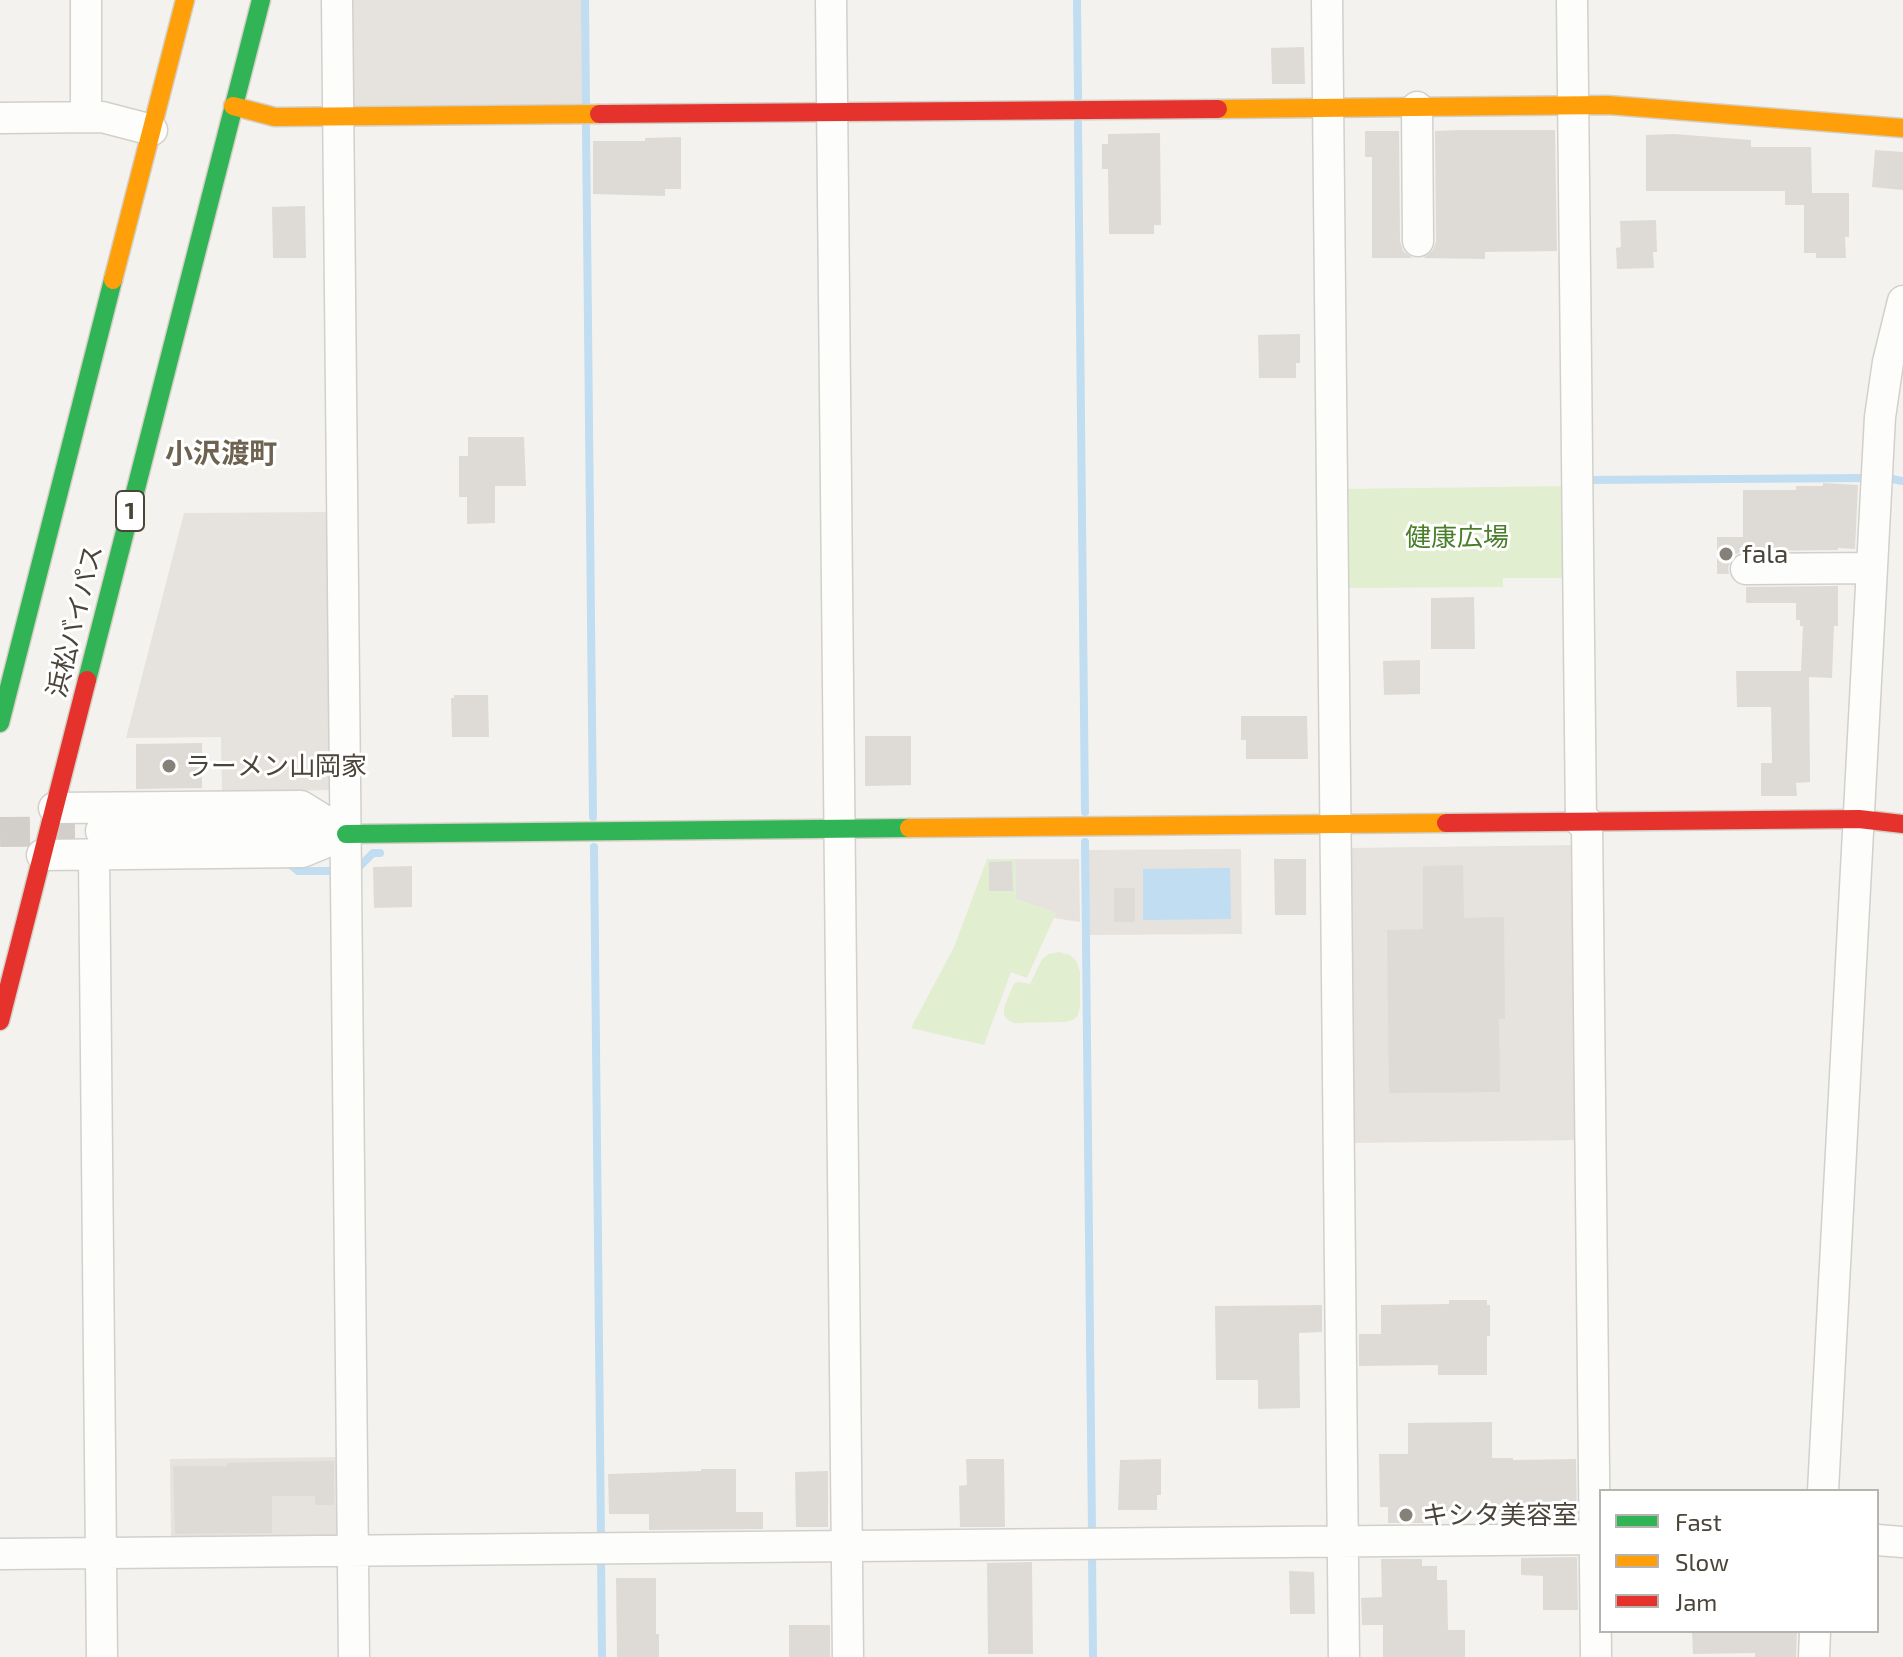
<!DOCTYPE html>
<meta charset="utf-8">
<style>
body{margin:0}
#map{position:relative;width:1903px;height:1657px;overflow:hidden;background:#f4f2ee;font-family:"Exo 2",sans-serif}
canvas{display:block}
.legend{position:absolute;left:1599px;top:1489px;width:280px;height:144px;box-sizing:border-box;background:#fff;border:2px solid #b7b4b0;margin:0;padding:10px 14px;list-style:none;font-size:24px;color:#4b4439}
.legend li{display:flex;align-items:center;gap:16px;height:40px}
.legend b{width:40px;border:2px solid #b7b4b0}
</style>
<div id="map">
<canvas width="1903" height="1657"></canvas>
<ul class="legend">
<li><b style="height:10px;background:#30b455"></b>Fast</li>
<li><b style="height:10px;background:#ff9f0a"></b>Slow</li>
<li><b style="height:10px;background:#e5322d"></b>Jam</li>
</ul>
</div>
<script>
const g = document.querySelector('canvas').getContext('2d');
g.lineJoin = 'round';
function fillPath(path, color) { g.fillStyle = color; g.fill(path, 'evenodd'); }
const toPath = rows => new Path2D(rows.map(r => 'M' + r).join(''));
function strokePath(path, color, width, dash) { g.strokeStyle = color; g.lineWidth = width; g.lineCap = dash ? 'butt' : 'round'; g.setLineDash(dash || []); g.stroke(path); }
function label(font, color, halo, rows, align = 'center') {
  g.font = font + ' "Exo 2","Noto Sans JP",sans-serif'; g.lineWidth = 6; g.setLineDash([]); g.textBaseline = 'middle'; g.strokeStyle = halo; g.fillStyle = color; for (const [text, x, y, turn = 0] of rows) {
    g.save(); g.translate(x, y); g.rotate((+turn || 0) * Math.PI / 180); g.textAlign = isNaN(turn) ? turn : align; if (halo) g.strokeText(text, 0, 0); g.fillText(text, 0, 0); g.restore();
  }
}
const industrial = toPath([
 [346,0,583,0,584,104,347,106],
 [1581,845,1584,1140,1351,1143,1348,848],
 [1241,849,1242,934,1088,935,1087,850],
 [344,1457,345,1536,171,1543,170,1459]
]);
const green = toPath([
 [1571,486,1572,578,1503,578,1503,587,1343,588,1343,489],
 [987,859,1015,859,1016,899,1056,913,1027,978,1011,972,984,1045,911,1028,954,947],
 [1059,952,1070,955,1077,962,1080,972,1080,1007,1078,1015,1073,1020,1065,1022,1014,1023,1008,1020,1004,1015,1004,1008,1013,985,1016,982,1020,982,1030,984,1042,959,1049,954]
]);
const parking = toPath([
 [330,512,333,790,222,792,221,737,126,738,184,513],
 [1015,859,1079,859,1080,922,1054,918,1056,913,1016,899]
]);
const water = toPath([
 [1230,868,1231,919,1143,920,1143,869]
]);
const stream = toPath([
 [585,0,586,103],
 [1077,0,1078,97],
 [1078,123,1085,812],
 [586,126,593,817],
 [1892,479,1903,481],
 [1586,480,1866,478],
 [1085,842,1092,1533],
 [594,847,601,1539],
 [288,863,298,871,334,871],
 [359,867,373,853,380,853],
 [1092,1554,1093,1657],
 [601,1557,602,1657]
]);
const building = toPath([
 [1304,47,1305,84,1272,84,1271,48],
 [1460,130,1555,130,1557,251,1485,252,1485,259,1423,258,1433,250,1436,241,1435,131],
 [1365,131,1399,131,1400,241,1403,251,1413,258,1372,258,1372,157,1365,157],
 [1160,133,1161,225,1154,225,1154,234,1109,234,1108,169,1102,169,1102,144,1108,144,1108,134],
 [1674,134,1751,140,1751,147,1811,147,1812,193,1849,193,1849,237,1845,237,1846,258,1816,258,1816,253,1804,253,1804,205,1785,205,1785,191,1646,191,1646,135],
 [681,137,681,189,665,189,665,196,593,194,593,141,645,141,645,138],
 [1875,150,1903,152,1903,190,1872,187],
 [305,206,306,258,273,258,272,207],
 [1656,220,1657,252,1653,252,1654,268,1617,269,1616,248,1621,247,1620,221],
 [1300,334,1300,363,1296,363,1296,378,1259,378,1258,335],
 [468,437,524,437,526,486,495,486,495,523,467,524,467,497,459,497,459,456,468,456],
 [1823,483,1858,485,1855,549,1838,548,1838,550,1745,551,1736,554,1731,560,1728,568,1729,574,1717,574,1717,537,1743,537,1743,490,1796,490,1796,486,1823,486],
 [1838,586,1838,626,1834,626,1832,678,1809,677,1810,782,1796,783,1797,796,1761,796,1761,763,1772,763,1771,707,1737,707,1736,671,1801,671,1803,626,1800,626,1800,620,1796,620,1796,603,1746,603,1746,587],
 [1474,597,1475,649,1431,649,1431,598],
 [1420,660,1420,694,1384,695,1383,661],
 [454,695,488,695,489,737,452,737,451,698,454,698],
 [1241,716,1307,716,1308,759,1246,759,1246,740,1241,740],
 [865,736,911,736,911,785,865,786],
 [202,743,202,788,136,789,136,744],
 [1274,859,1306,859,1306,915,1275,915],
 [1012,861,1013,891,989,891,989,862],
 [1463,865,1464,918,1504,917,1505,1019,1499,1019,1500,1092,1389,1093,1387,930,1423,929,1423,866],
 [412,866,412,907,374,908,373,867],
 [1114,888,1135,888,1135,922,1114,922],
 [1449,1300,1487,1300,1487,1305,1490,1305,1490,1336,1487,1336,1487,1375,1438,1375,1438,1365,1359,1366,1359,1334,1381,1334,1381,1305,1449,1304],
 [1322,1305,1322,1332,1299,1333,1300,1408,1258,1409,1258,1380,1216,1380,1215,1306],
 [1492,1422,1492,1458,1513,1458,1513,1460,1576,1459,1577,1521,1521,1522,1521,1514,1424,1515,1424,1523,1388,1523,1388,1507,1380,1507,1379,1454,1408,1454,1408,1423],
 [966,1459,1004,1459,1005,1527,960,1527,959,1486,967,1485],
 [1161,1459,1161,1495,1157,1495,1157,1510,1118,1510,1120,1460],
 [325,1461,334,1461,334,1505,315,1505,315,1496,272,1496,272,1533,175,1534,173,1466,227,1466,227,1463],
 [701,1469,736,1469,736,1512,763,1512,763,1529,649,1530,649,1514,609,1514,608,1474,701,1471],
 [828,1471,828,1527,796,1527,795,1472],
 [1577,1557,1578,1610,1543,1610,1543,1576,1521,1575,1521,1558],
 [1381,1559,1422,1559,1422,1566,1437,1566,1437,1580,1447,1580,1448,1630,1465,1630,1465,1657,1383,1657,1383,1625,1362,1625,1361,1598,1382,1597],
 [1032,1562,1033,1654,988,1654,987,1563],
 [1289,1571,1314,1572,1315,1614,1290,1614],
 [616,1578,656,1578,656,1634,659,1634,659,1657,617,1657],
 [789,1625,830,1625,830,1657,789,1657],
 [1692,1631,1797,1631,1796,1657,1755,1657,1755,1653,1693,1654]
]);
const streetTunnel = toPath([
 [0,832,101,831]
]);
const street = toPath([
 [86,0,86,117],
 [337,0,354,1657],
 [831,0,848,1657],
 [1327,0,1344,1657],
 [1572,0,1581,822],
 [1417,107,1418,241],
 [0,118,102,117,152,130],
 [1746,569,1872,568],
 [54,808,301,806,346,834],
 [1587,822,1596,1657],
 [101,831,302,829,340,834],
 [42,855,302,852,346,834],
 [94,855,102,1657],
 [1823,1491,1880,417,1888,362,1903,301],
 [1877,1540,1903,1542],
 [0,1554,1601,1539],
 [1814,1657,1815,1631]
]);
const fast = toPath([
 [87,680,261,0],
 [0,723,113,280],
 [346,834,909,828]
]);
const slow = toPath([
 [233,106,275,117,599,114],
 [1218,109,1608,105,1903,128],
 [113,280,185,0],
 [909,828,1446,823]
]);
const jam = toPath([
 [599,114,1218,109],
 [1446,823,1859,819,1903,824],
 [0,1021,87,680]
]);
const markers = [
 [1726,554,8,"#868178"],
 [169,766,8,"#868178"],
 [1406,1515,8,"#868178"]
];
const shields = [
 [130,511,28]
];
const shieldNames = [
 ["1",130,511]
];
const parkNames = [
 ["健康広場",1457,537]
];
const poiNames = [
 ["fala",1742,554],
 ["ラーメン山岡家",185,766],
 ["キシタ美容室",1422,1515]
];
const streetNames = [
 ["浜松バイパス",75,621,-76]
];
const neighbourhoodNames = [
 ["小沢渡町",221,454]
];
fillPath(industrial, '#e6e2de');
fillPath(green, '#e1eecf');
fillPath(parking, '#e6e3df');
fillPath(water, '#c0ddf1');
strokePath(stream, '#c0ddf1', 8);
fillPath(building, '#dedbd6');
strokePath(streetTunnel, '#d2cfca', 30, [30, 15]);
strokePath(street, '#d2d0cb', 33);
strokePath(fast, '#d3cfc5', 21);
strokePath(slow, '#d3cfc5', 21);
strokePath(jam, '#d3cfc5', 21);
strokePath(street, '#fdfdfc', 30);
strokePath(fast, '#30b455', 18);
strokePath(slow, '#ff9f0a', 18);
strokePath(jam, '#e5322d', 18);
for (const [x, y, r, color] of markers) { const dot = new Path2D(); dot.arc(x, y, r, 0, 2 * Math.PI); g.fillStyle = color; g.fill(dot); strokePath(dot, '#fff', 3); }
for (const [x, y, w] of shields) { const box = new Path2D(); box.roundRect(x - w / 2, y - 20, w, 40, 6); g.fillStyle = '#fff'; g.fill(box); strokePath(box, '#4b4439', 2); }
label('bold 24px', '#4b4439', null, shieldNames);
label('26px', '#4a7f2a', '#fff', parkNames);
label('26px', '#4b4439', '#fff', poiNames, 'left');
label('26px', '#4b4439', '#fff', streetNames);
label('bold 28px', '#6e6250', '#fff', neighbourhoodNames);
</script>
